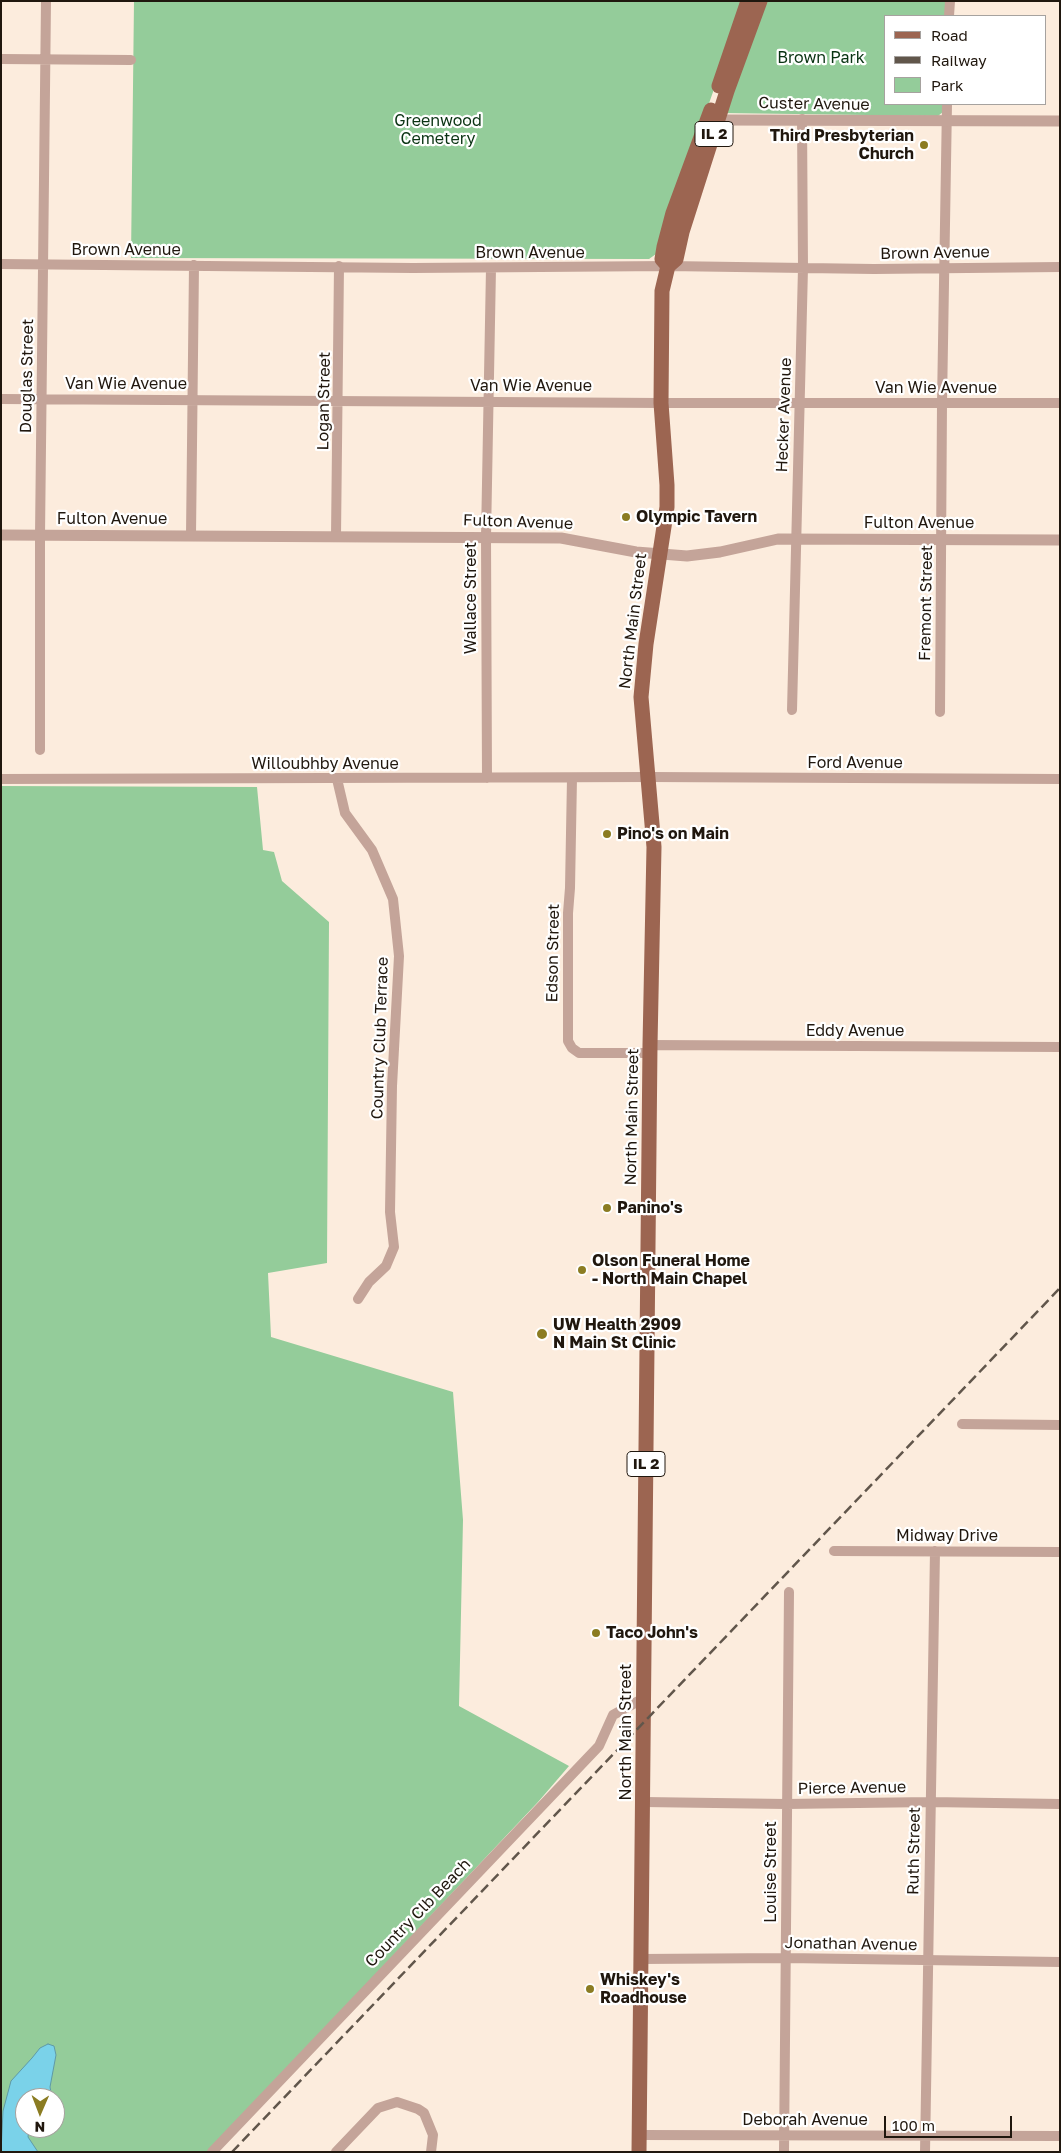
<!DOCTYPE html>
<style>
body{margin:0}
#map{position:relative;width:1061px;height:2153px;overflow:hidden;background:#fcecdd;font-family:"Golos Text",sans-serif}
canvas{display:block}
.frame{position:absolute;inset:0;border:2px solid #20170e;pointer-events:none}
.legend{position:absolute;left:884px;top:15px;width:162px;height:90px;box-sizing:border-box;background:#fff;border:1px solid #a6a29f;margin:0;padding:6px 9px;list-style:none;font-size:15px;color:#20170e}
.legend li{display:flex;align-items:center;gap:10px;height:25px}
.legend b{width:25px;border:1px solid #a6a29f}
.north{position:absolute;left:15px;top:2088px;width:50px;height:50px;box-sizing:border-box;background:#fff;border:1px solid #a6a29f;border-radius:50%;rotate:181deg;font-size:14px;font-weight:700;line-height:20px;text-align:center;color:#20170e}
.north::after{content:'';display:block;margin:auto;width:18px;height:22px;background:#8b7c22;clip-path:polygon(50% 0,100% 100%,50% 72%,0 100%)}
.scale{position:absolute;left:884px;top:2116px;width:128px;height:22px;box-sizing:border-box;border:2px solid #20170e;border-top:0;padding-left:6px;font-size:15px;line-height:18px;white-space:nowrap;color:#20170e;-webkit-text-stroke:4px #fff;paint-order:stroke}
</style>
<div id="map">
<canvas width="1061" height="2153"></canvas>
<div class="frame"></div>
<ul class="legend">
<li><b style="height:6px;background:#9c6551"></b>Road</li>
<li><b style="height:6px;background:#61564b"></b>Railway</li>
<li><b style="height:14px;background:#94cc9a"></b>Park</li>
</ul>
<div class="north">N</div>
<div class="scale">100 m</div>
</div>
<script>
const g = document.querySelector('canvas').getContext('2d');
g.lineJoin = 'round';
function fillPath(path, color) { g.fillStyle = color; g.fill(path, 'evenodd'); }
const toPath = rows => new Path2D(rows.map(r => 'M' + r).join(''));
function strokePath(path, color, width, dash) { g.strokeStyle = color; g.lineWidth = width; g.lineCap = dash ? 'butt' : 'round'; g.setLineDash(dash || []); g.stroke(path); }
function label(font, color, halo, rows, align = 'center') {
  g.font = font + ' "Golos Text",sans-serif'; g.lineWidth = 4.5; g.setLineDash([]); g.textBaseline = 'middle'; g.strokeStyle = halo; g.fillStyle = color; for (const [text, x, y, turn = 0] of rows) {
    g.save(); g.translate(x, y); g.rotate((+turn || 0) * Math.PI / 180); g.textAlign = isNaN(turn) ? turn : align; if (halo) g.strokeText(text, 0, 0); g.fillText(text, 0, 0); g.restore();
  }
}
const green = toPath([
 [134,1,745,1,656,254,649,259,643,259,131,258],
 [761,1,945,1,945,16,885,16,885,104,944,104,944,111,938,116,723,113],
 [1,786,257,787,263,850,274,852,282,881,329,922,327,1263,268,1273,271,1337,453,1392,463,1520,459,1706,569,1766,538,1802,208,2152,1,2152],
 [25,2098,55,2098,55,2128,25,2128]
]);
const water = toPath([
 [48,2044,54,2046,56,2055,50,2087,52,2098,25,2098,25,2128,29,2128,28,2137,38,2152,1,2152,3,2111,11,2081,32,2058,40,2048,48,2044]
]);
const minor = toPath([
 [949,16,950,1],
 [1,59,131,60],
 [1,264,413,268,668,266,874,269,1060,267],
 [1,399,661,403,1060,403],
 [191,535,194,265],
 [336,536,339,266],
 [792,710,803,268,802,119],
 [940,712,942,403,947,104],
 [40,750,40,535,46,1],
 [487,778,486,537,491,268],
 [572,778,570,888,568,913,568,1041,572,1048,579,1053,650,1053],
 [1,779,650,777,1060,779],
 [337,779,345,813,372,850,393,899,399,956,392,1086,390,1212,394,1247,386,1266,369,1282,358,1299],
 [650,1045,1060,1047],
 [962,1424,1060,1425],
 [834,1551,1060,1552],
 [644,1802,786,1804,930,1802,1060,1804],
 [641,1959,786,1958,1060,1962],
 [639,2135,1060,2136],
 [212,2152,599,1746,613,1715,644,1698],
 [336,2152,378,2108,397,2102,418,2109,424,2113,433,2135,431,2152],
 [784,2152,789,1592],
 [925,2152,935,1551]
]);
const tertiary = toPath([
 [718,120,1060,121],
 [1,535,561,538,636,552,687,556,720,552,778,539,1060,540]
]);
const primary = toPath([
 [719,86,748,1],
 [668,266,662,259,664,247,673,213,711,110],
 [639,2152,650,1045,654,847,641,697,646,644,667,507,667,485,661,403,662,291,668,266,676,259,682,232,727,91,760,1]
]);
const rail = toPath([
 [232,2152,1060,1288]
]);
const markers = [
 [924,145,5,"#8b7c22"],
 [626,517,5,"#8b7c22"],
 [607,834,5,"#8b7c22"],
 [607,1208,5,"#8b7c22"],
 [582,1270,5,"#8b7c22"],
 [542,1334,6,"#8b7c22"],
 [596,1633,5,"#8b7c22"],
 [590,1989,5,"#8b7c22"]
];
const shields = [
 [714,134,38],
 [646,1464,38]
];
const shieldNames = [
 ["IL 2",714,134],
 ["IL 2",646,1464]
];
const parkNames = [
 ["Brown Park",821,58],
 ["Greenwood",438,121],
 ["Cemetery",438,139]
];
const streetNames = [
 ["Custer Avenue",814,104,1],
 ["Brown Avenue",126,250],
 ["Brown Avenue",530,253],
 ["Brown Avenue",935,253,-1],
 ["Douglas Street",27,376,-89],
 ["Van Wie Avenue",126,384],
 ["Van Wie Avenue",531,386],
 ["Van Wie Avenue",936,388],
 ["Logan Street",324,401,-89],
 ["Hecker Avenue",784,415,-88],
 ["Fulton Avenue",112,519],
 ["Fulton Avenue",518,522,2],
 ["Fulton Avenue",919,523],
 ["Wallace Street",471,598,-90],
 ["Fremont Street",926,603,-89],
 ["North Main Street",633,621,-83],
 ["Ford Avenue",855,763],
 ["Willoubhby Avenue",325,764],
 ["Edson Street",553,953,-89],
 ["Eddy Avenue",855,1031],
 ["Country Club Terrace",380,1038,-88],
 ["North Main Street",632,1117,-89],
 ["Midway Drive",947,1536],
 ["North Main Street",626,1732,-90],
 ["Pierce Avenue",852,1788,-1],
 ["Ruth Street",914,1851,-89],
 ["Louise Street",771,1872,-90],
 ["Country Clb Beach",418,1913,-46],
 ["Jonathan Avenue",851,1944,1],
 ["Deborah Avenue",805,2120]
];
const poiNames = [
 ["Third Presbyterian",914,136,"right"],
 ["Church",914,154,"right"],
 ["Olympic Tavern",636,517],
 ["Pino's on Main",617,834],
 ["Panino's",617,1208],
 ["Olson Funeral Home",592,1261],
 ["- North Main Chapel",592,1279],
 ["UW Health 2909",553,1325],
 ["N Main St Clinic",553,1343],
 ["Taco John's",606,1633],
 ["Whiskey's",600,1980],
 ["Roadhouse",600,1998]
];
fillPath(green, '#94cc9a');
fillPath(water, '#7ad2e9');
strokePath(water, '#5f9aa7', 1);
strokePath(minor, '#c4a499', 10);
strokePath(tertiary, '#c4a499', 11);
strokePath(primary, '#9c6551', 15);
strokePath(rail, '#61564b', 2.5, [10, 5]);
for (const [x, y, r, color] of markers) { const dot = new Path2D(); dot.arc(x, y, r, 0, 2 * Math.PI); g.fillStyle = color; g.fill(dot); strokePath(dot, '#fff', 2); }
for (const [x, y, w] of shields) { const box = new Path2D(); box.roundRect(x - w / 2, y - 12.5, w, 25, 4); g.fillStyle = '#fff'; g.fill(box); strokePath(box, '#20170e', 1); }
label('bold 15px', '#20170e', null, shieldNames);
label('16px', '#093312', '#fff', parkNames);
label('16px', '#20170e', '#fff', streetNames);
label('bold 16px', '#20170e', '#fff', poiNames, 'left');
</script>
